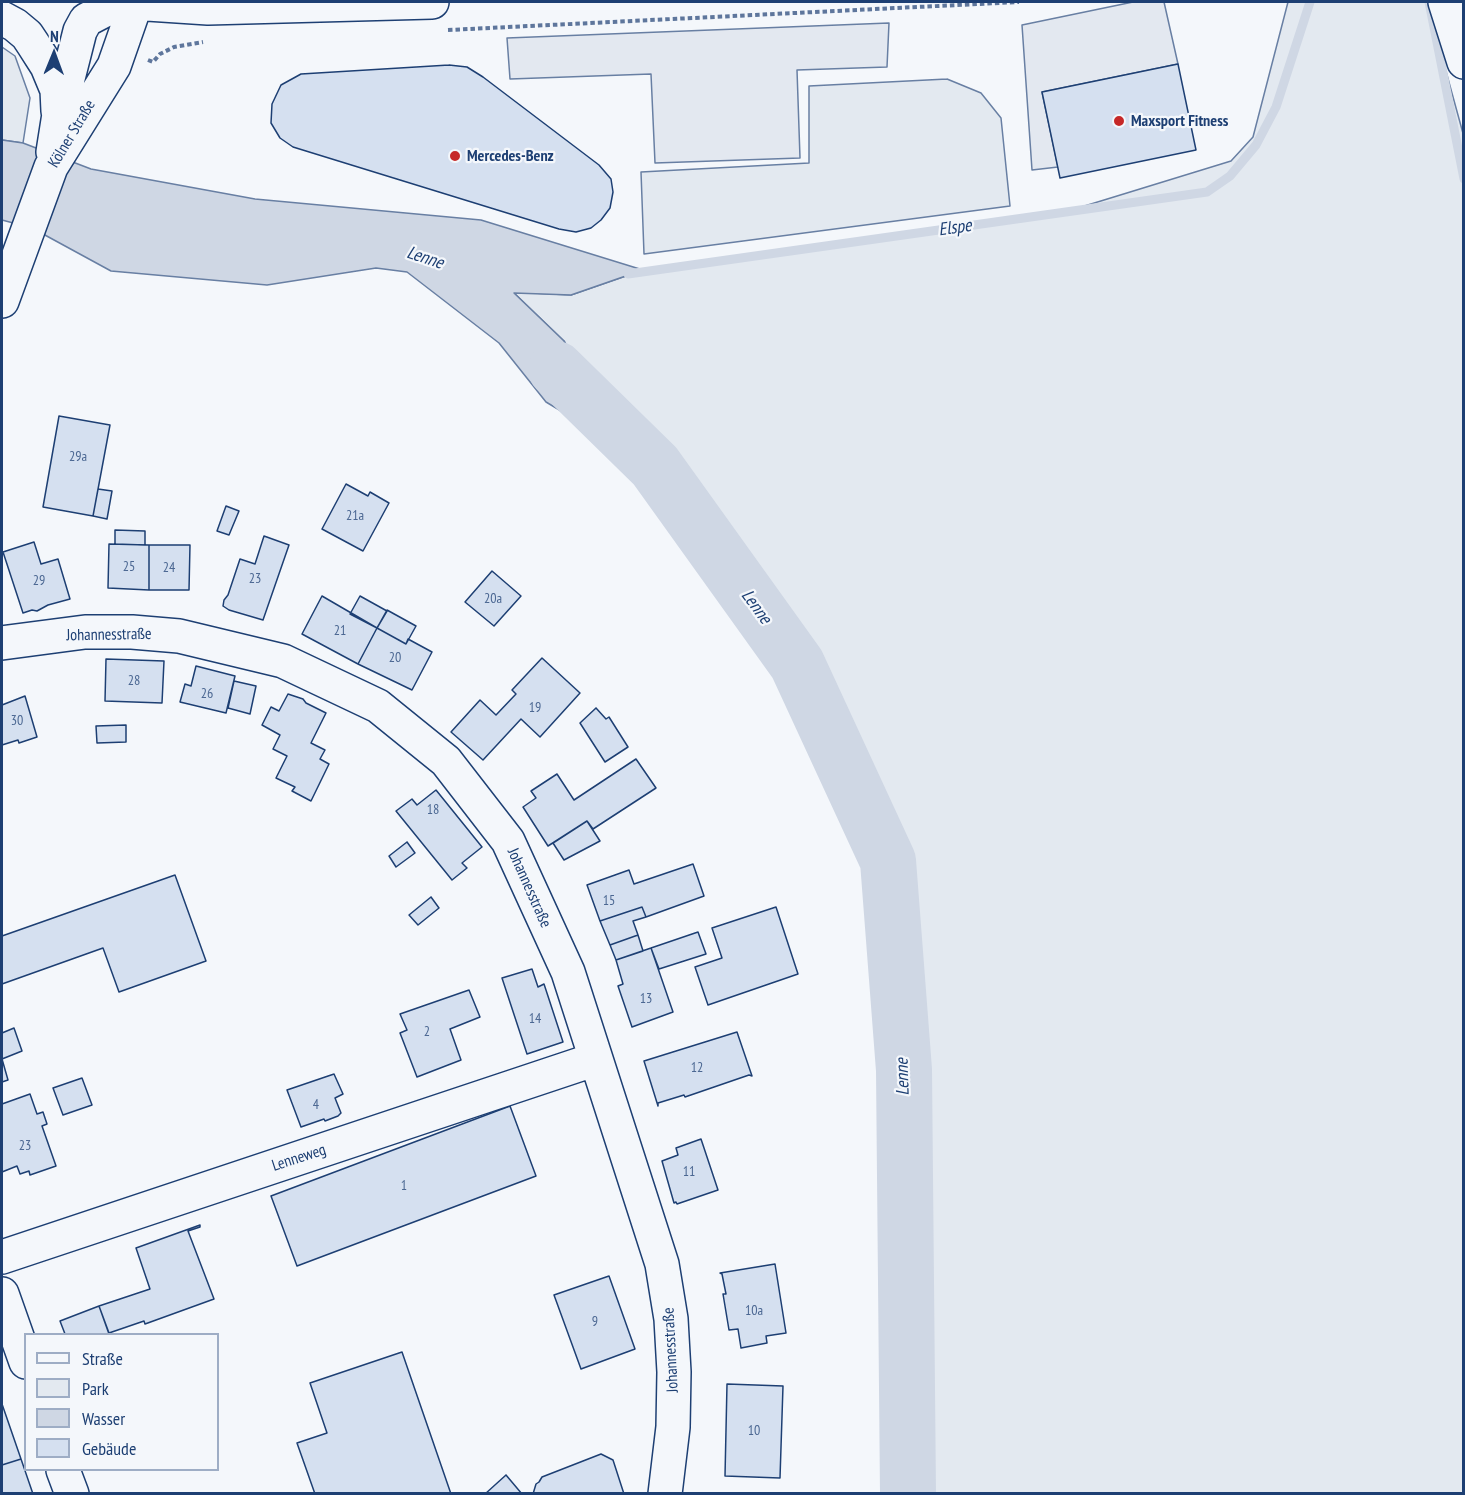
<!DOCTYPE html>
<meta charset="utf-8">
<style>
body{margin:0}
#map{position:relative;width:1465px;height:1495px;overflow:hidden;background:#f4f7fb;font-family:"PT Sans Narrow",sans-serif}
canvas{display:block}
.frame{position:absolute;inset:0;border:3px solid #1d3f73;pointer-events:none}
.legend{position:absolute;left:24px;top:1333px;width:195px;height:138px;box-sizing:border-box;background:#f4f7fb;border:2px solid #9eadc5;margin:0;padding:8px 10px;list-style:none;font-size:18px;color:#1d3f73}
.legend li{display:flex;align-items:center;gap:12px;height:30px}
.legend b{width:30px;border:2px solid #9eadc5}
.north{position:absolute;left:24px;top:24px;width:60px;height:60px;-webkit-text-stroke:4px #f4f7fb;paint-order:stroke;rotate:1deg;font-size:16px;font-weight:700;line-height:24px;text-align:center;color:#1d3f73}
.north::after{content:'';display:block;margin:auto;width:21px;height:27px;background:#1d3f73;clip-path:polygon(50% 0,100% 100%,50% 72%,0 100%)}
</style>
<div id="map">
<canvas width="1465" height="1495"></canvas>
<div class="frame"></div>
<ul class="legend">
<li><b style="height:8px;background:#f4f7fb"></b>Straße</li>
<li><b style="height:16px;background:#e3e9f0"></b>Park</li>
<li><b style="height:16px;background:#cfd7e4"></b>Wasser</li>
<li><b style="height:16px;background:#d5e0f0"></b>Gebäude</li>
</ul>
<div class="north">N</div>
</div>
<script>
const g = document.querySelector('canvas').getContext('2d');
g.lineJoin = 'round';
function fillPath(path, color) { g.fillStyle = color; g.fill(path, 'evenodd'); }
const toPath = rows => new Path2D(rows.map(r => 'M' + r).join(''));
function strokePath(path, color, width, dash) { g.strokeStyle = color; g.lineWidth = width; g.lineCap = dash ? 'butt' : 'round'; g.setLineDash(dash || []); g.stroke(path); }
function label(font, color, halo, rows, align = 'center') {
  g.font = font + ' "PT Sans Narrow",sans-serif'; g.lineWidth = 4.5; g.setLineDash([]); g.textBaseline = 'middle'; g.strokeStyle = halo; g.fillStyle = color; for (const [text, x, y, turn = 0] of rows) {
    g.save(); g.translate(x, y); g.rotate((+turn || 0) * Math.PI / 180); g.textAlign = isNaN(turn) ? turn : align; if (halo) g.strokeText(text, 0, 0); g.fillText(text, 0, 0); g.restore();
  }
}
const green = toPath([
 [1288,2,1427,2,1464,137,1463,1493,893,1493,895,886,828,737,628,451,564,341,513,292,571,295,643,270,871,242,1078,208,1231,161,1253,137,1288,2],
 [2,47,15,56,30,98,23,143,2,140,2,47],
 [947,79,981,93,1001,118,1010,206,644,254,641,172,809,163,809,86,947,79]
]);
const parking = toPath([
 [1133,2,1164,2,1178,64,1042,92,1058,167,1032,170,1022,25,1133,2],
 [889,23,887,67,797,70,800,158,655,163,651,74,510,79,507,38,889,23]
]);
const water = toPath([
 [2,140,23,143,91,169,255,199,481,220,643,270,571,295,514,293,564,341,628,451,546,402,499,343,407,272,376,268,267,285,111,271,32,228,2,220,2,140]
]);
const stream = toPath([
 [1429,2,1464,179],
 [628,274,1207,192,1230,176,1256,145,1276,107,1310,2]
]);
const river = toPath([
 [556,369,655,466,797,664,888,861,904,1070,908,1494]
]);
const building = toPath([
 [1178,64,1196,150,1060,178,1042,92,1178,64],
 [449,65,467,67,483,77,599,165,611,179,613,192,610,208,601,220,591,228,576,232,559,229,293,147,280,138,271,123,272,104,281,85,301,74,449,65],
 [59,416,110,425,93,516,43,507,59,416],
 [346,484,368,496,370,492,389,503,363,551,322,529,346,484],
 [98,489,112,491,107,519,93,516,98,489],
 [226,506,239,511,229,535,217,531,226,506],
 [115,530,145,531,145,545,115,544,115,530],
 [264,536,289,545,263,620,229,610,223,606,224,600,228,595,240,559,255,564,264,536],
 [34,542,41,564,58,559,70,599,48,605,37,611,32,610,23,613,3,552,34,542],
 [109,544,149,545,149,590,108,588,109,544],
 [149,545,190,545,189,590,149,590,149,545],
 [492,571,521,596,494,626,465,602,492,571],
 [322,596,377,628,358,664,302,634,322,596],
 [360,596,387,611,377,628,350,614,360,596],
 [387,610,416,626,406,644,377,628,387,610],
 [377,628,406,644,408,639,432,652,412,690,358,664,377,628],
 [542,658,580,693,540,737,521,719,483,760,451,732,480,700,496,715,516,694,512,690,542,658],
 [106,659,164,661,162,703,105,701,106,659],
 [196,666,235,676,226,713,180,702,185,684,191,686,196,666],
 [234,681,256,686,250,714,228,708,234,681],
 [288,694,303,699,306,703,326,713,311,743,325,750,320,759,329,764,311,801,292,791,295,787,276,778,287,756,273,749,280,735,262,725,271,707,279,711,288,694],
 [25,696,37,737,19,743,18,740,2,745,2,705,25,696],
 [596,708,606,719,609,717,628,747,605,762,580,723,596,708],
 [126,725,126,742,97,743,96,726,126,725],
 [636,759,656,788,593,829,587,821,548,846,523,807,536,798,531,791,557,774,574,800,636,759],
 [436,790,482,847,462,863,467,868,452,880,396,811,412,799,417,805,436,790],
 [587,821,600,841,564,860,553,843,587,821],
 [407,842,415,853,396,867,389,856,407,842],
 [693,864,704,896,646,917,642,907,600,921,587,885,629,870,634,884,693,864],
 [175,875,206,961,119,992,103,948,2,984,2,936,175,875],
 [431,897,439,908,418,925,409,915,431,897],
 [642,907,646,917,633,921,638,935,610,945,600,921,642,907],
 [776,907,798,974,708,1005,695,967,722,958,712,928,776,907],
 [698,932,706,954,659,969,651,948,698,932],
 [638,935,643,951,616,960,610,945,638,935],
 [651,948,673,1012,632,1027,618,986,623,984,616,960,651,948],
 [532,969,538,987,544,984,563,1042,527,1054,502,978,532,969],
 [469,990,480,1017,450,1029,461,1060,417,1077,400,1033,407,1030,400,1014,469,990],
 [14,1028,22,1051,2,1059,2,1033,14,1028],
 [737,1032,752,1076,749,1075,685,1097,684,1095,658,1103,658,1106,644,1061,737,1032],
 [2,1059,8,1080,2,1082,2,1059],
 [334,1074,343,1094,335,1098,341,1113,338,1116,325,1121,324,1119,301,1127,287,1090,334,1074],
 [82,1078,92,1105,63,1115,53,1088,82,1078],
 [30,1094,37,1114,43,1112,47,1124,42,1126,56,1166,30,1175,29,1171,20,1174,17,1166,2,1172,2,1104,30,1094],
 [510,1106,536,1176,297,1266,271,1196,510,1106],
 [701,1139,718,1190,677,1204,676,1202,674,1203,662,1161,678,1155,676,1148,701,1139],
 [200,1225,200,1227,188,1231,214,1299,145,1324,144,1321,109,1333,99,1306,150,1289,136,1248,200,1225],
 [775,1264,786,1333,766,1336,767,1343,741,1348,738,1329,729,1330,723,1294,726,1294,722,1274,720,1273,775,1264],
 [609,1276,635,1349,581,1369,554,1295,609,1276],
 [99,1306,109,1334,65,1334,60,1321,99,1306],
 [402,1352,451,1494,315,1494,297,1443,327,1433,310,1383,402,1352],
 [727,1384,783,1386,780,1478,725,1476,727,1384],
 [2,1404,21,1459,2,1465,2,1404],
 [601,1454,613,1460,624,1494,533,1494,536,1484,539,1482,542,1477,601,1454],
 [21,1459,33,1494,2,1494,2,1465,21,1459],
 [506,1475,522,1494,485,1494,506,1475]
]);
const path = toPath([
 [448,30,1019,2],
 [148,60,153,62,160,54,174,47,203,42]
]);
const minor = toPath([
 [1445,2,1464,62],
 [2,643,85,632,132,632,179,636,283,661,378,706,446,761,508,841,568,972,662,1264,671,1319,674,1372,673,1427,665,1494],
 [2,1257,596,1059]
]);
const major = toPath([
 [117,2,208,8,432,2],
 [2,18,15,25,27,35,33,44,47,66,57,90,58,111],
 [53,152,59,114,80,31,86,20,107,9,136,3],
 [2,301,51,167,114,66,136,3],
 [2,1294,26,1362],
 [63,1470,72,1494]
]);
const markers = [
 [1119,121,6,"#c62828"],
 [455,156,6,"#c62828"]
];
const numberNames = [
 ["29a",78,457],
 ["21a",355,516],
 ["25",129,567],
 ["24",169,568],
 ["23",255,579],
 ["29",39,581],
 ["20a",493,599],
 ["21",340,631],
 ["20",395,658],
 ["28",134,681],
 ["26",207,694],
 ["19",535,708],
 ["30",17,721],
 ["18",433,810],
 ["15",609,901],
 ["13",646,999],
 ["14",535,1019],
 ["2",427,1032],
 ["12",697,1068],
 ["4",316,1105],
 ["23",25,1146],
 ["11",689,1172],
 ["1",404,1186],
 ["10a",754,1311],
 ["9",595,1322],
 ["10",754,1431]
];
const poiNames = [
 ["Maxsport Fitness",1131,121],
 ["Mercedes-Benz",467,156]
];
const streetNames = [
 ["Kölner Straße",72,134,-59],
 ["Johannesstraße",109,635,-1],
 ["Johannesstraße",529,888,66],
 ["Lenneweg",299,1158,-18],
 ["Johannesstraße",671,1350,-93]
];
const waterNames = [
 ["Elspe",955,228,-8],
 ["Lenne",425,258,18],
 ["Lenne",756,607,54],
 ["Lenne",903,1077,-92]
];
fillPath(green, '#e3e9f0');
strokePath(green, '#687fa3', 1.5);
fillPath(parking, '#e3e8f0');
strokePath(parking, '#687fa3', 1.5);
fillPath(water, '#cfd7e4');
strokePath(water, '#687fa3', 1.5);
strokePath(stream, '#cfd7e4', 9);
strokePath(river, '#cfd7e4', 56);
fillPath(building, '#d5e0f0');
strokePath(building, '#1d3f73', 1.5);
strokePath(minor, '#1d3f73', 36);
strokePath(major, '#1d3f73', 36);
strokePath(path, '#5e769c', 4, [4.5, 3]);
strokePath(minor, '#f4f7fb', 33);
strokePath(major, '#f4f7fb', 33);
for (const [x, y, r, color] of markers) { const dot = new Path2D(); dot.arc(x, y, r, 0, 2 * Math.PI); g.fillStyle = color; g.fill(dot); strokePath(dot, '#f4f7fb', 2); }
label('14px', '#4b6792', null, numberNames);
label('bold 16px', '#1d3f73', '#f4f7fb', poiNames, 'left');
label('16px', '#1d3f73', '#f4f7fb', streetNames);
label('italic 18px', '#1d3f73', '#f4f7fb', waterNames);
</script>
